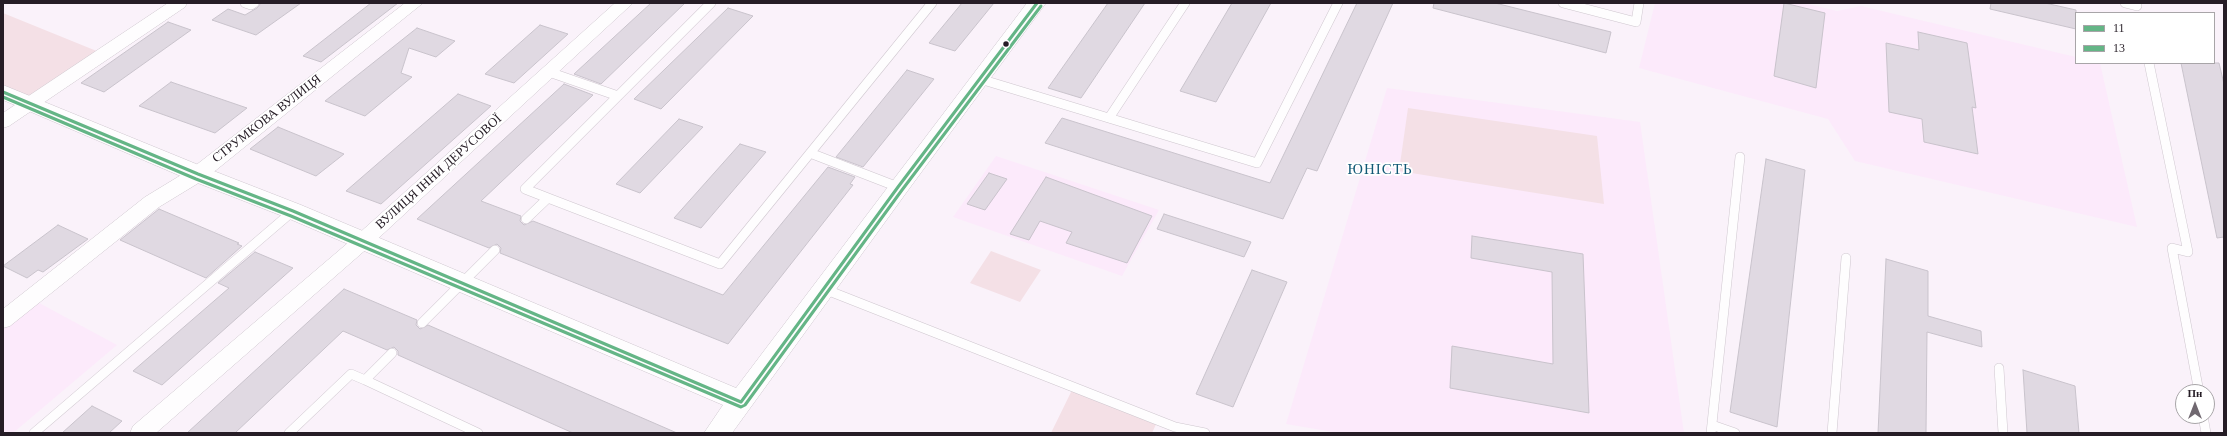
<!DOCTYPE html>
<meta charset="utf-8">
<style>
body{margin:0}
#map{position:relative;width:2227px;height:436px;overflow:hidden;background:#faf2fa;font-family:"Times New Roman",serif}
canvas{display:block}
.frame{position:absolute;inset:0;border:4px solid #261d26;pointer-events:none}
.legend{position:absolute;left:2075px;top:12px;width:140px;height:52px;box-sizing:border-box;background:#fff;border:1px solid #a8a5a8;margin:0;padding:5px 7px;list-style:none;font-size:12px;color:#261d26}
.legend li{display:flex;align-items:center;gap:8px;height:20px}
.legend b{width:20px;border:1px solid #a8a5a8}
.north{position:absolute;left:2175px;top:384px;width:40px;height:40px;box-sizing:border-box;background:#fff;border:1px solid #a8a5a8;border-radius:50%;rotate:0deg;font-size:11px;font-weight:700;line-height:16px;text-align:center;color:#261d26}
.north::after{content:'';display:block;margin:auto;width:14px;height:18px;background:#706870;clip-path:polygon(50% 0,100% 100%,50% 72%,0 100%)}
</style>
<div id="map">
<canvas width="2227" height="436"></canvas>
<div class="frame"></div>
<ul class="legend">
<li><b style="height:5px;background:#64b586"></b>11</li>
<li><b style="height:5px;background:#64b586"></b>13</li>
</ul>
<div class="north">Пн</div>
</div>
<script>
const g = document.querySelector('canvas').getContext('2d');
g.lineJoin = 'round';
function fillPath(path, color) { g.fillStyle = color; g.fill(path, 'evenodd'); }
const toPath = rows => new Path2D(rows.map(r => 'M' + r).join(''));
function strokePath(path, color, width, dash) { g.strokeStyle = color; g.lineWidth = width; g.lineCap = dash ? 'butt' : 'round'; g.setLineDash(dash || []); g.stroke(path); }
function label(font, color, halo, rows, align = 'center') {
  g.font = font + ' "Times New Roman",serif'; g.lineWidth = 3.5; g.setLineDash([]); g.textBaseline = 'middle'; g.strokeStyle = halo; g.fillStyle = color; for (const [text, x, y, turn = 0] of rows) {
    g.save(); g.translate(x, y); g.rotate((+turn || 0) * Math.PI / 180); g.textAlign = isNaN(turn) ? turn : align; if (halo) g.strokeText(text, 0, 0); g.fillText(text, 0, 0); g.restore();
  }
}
const built = toPath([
 [1655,3,1804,3,1837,11,1861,6,2076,57,2076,63,2100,63,2137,227,1855,161,1828,119,1639,68],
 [1387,88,1640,122,1684,433,1339,433,1286,424],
 [996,156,1159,210,1122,276,953,217],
 [30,298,117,345,13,433,3,433,3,320]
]);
const green = toPath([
 [3,13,104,54,31,104,3,92],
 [1408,108,1597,136,1604,204,1399,171],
 [991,251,1041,270,1020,302,970,283],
 [1073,388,1158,420,1152,433,1051,433]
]);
const building = toPath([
 [261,3,301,3,256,35,212,20,228,9,245,15,257,8,261,3],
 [371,3,398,3,321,62,303,56,371,3],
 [651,3,685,3,601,84,574,74,651,3],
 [962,3,994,3,955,51,929,43,962,3],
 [1108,3,1145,3,1081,98,1048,88,1108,3],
 [1232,3,1271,3,1216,102,1180,91,1232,3],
 [1357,3,1393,3,1317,171,1307,168,1283,219,1045,143,1062,118,1270,183,1357,3],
 [1434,3,1495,3,1611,32,1606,53,1433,8,1434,3],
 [1784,3,1825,13,1816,88,1774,76,1784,3],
 [1991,3,2045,3,2076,10,2076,29,1990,9,1991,3],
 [728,8,753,16,661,109,634,99,728,8],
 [168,22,191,30,104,92,81,83,168,22],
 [540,25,568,34,514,83,485,74,540,25],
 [417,28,455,41,436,57,409,48,401,73,412,77,365,116,325,101,417,28],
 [1918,32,1967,43,1976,108,1972,107,1978,154,1924,142,1922,119,1889,112,1886,43,1919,50,1918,32],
 [2181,63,2219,63,2224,84,2224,237,2217,238,2181,63],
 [907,70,934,79,863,167,836,157,907,70],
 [171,82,247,108,215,133,139,106,171,82],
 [564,84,593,95,481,201,521,216,520,221,524,225,533,221,723,295,828,167,855,177,850,184,853,185,728,344,500,253,501,248,497,244,489,248,417,219,564,84],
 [458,94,491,106,381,204,346,191,458,94],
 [679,119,703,127,640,193,616,184,679,119],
 [278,127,344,154,316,176,250,149,278,127],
 [740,144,766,152,701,228,674,218,740,144],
 [1766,159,1805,170,1777,427,1730,412,1766,159],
 [989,173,1007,179,985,210,967,204,989,173],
 [1046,177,1152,216,1127,263,1066,243,1072,232,1040,221,1029,240,1010,234,1046,177],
 [159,209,239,243,237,244,242,246,206,278,120,240,159,209],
 [1164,214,1251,242,1244,257,1157,229,1164,214],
 [58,225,88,239,43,272,38,270,27,278,3,266,58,225],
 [1472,236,1583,254,1589,413,1450,388,1452,346,1553,364,1552,272,1471,258,1472,236],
 [255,252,293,268,162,385,133,371,229,288,218,283,255,252],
 [1886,259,1928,271,1928,316,1981,331,1982,347,1927,332,1926,433,1878,433,1886,259],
 [1252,270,1287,282,1233,407,1196,394,1252,270],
 [344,289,417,320,416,325,420,329,428,325,677,433,573,433,398,355,398,351,394,347,387,350,343,331,235,433,187,433,344,289],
 [2023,370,2075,386,2079,433,2027,433,2023,370],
 [92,406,122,421,109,433,62,433,92,406]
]);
const service = toPath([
 [245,3,251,5,254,3],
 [1563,3,1636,22,1639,3],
 [2125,3,2137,6],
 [2149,63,2188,252,2172,248,2199,392],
 [549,72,618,96],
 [980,79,1257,163,1338,3],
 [1109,118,1185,3],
 [810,153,898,187],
 [548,198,525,189,711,3],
 [526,219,548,198,720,264,932,3],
 [824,289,1175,427,1205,433],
 [422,323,495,250],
 [1999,368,2003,433],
 [365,380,478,433],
 [2203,416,2206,433],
 [1712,425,1735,433],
 [34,433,293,211],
 [289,433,351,374,365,380,392,353],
 [1711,433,1740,157],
 [1832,433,1846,258]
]);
const minor = toPath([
 [168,3,187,3,185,7,9,126,3,128,3,113,168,3],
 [405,3,423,3,205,179,159,207,10,326,3,328,3,309,145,197,191,169,405,3],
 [615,3,633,3,370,246,156,433,130,433,133,426,356,236,615,3]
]);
const tertiary = toPath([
 [1027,3,1046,3,906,193,732,433,704,433,723,405,285,217,190,180,3,100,3,85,206,168,301,205,736,388,1027,3]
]);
const bus1 = toPath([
 [3,92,198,174,293,211,741,402],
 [741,402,898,187,1037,3]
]);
const bus2 = toPath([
 [3,97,196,179,291,216,741,407,745,405,902,190,1041,6]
]);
const markers = [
 [1006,44,3.5,"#261d26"]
];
const streetNames = [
 ["СТРУМКОВА ВУЛИЦЯ",267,119,-38],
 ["ВУЛИЦЯ ІННИ ДЕРУСОВОЇ",439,172,-42]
];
const quarterNames = [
 ["ЮНІСТЬ",1380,170]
];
fillPath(built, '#fceafb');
fillPath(green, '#f4e0e6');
fillPath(building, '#e0d9e2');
strokePath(building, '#c9c3cc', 1);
strokePath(service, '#cfc7cf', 10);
strokePath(minor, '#cfc7cf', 1);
strokePath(tertiary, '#cfc7cf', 1);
strokePath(service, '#fefdfe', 9);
fillPath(minor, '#fefdfe');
fillPath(tertiary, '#fefdfe');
strokePath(bus1, '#64b586', 3);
strokePath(bus2, '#64b586', 3);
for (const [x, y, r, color] of markers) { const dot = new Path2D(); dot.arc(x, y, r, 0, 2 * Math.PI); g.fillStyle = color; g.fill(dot); strokePath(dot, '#fff', 1.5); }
label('13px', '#261d26', '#fff', streetNames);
g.letterSpacing = '1px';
label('15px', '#125875', '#fff', quarterNames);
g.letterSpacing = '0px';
</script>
